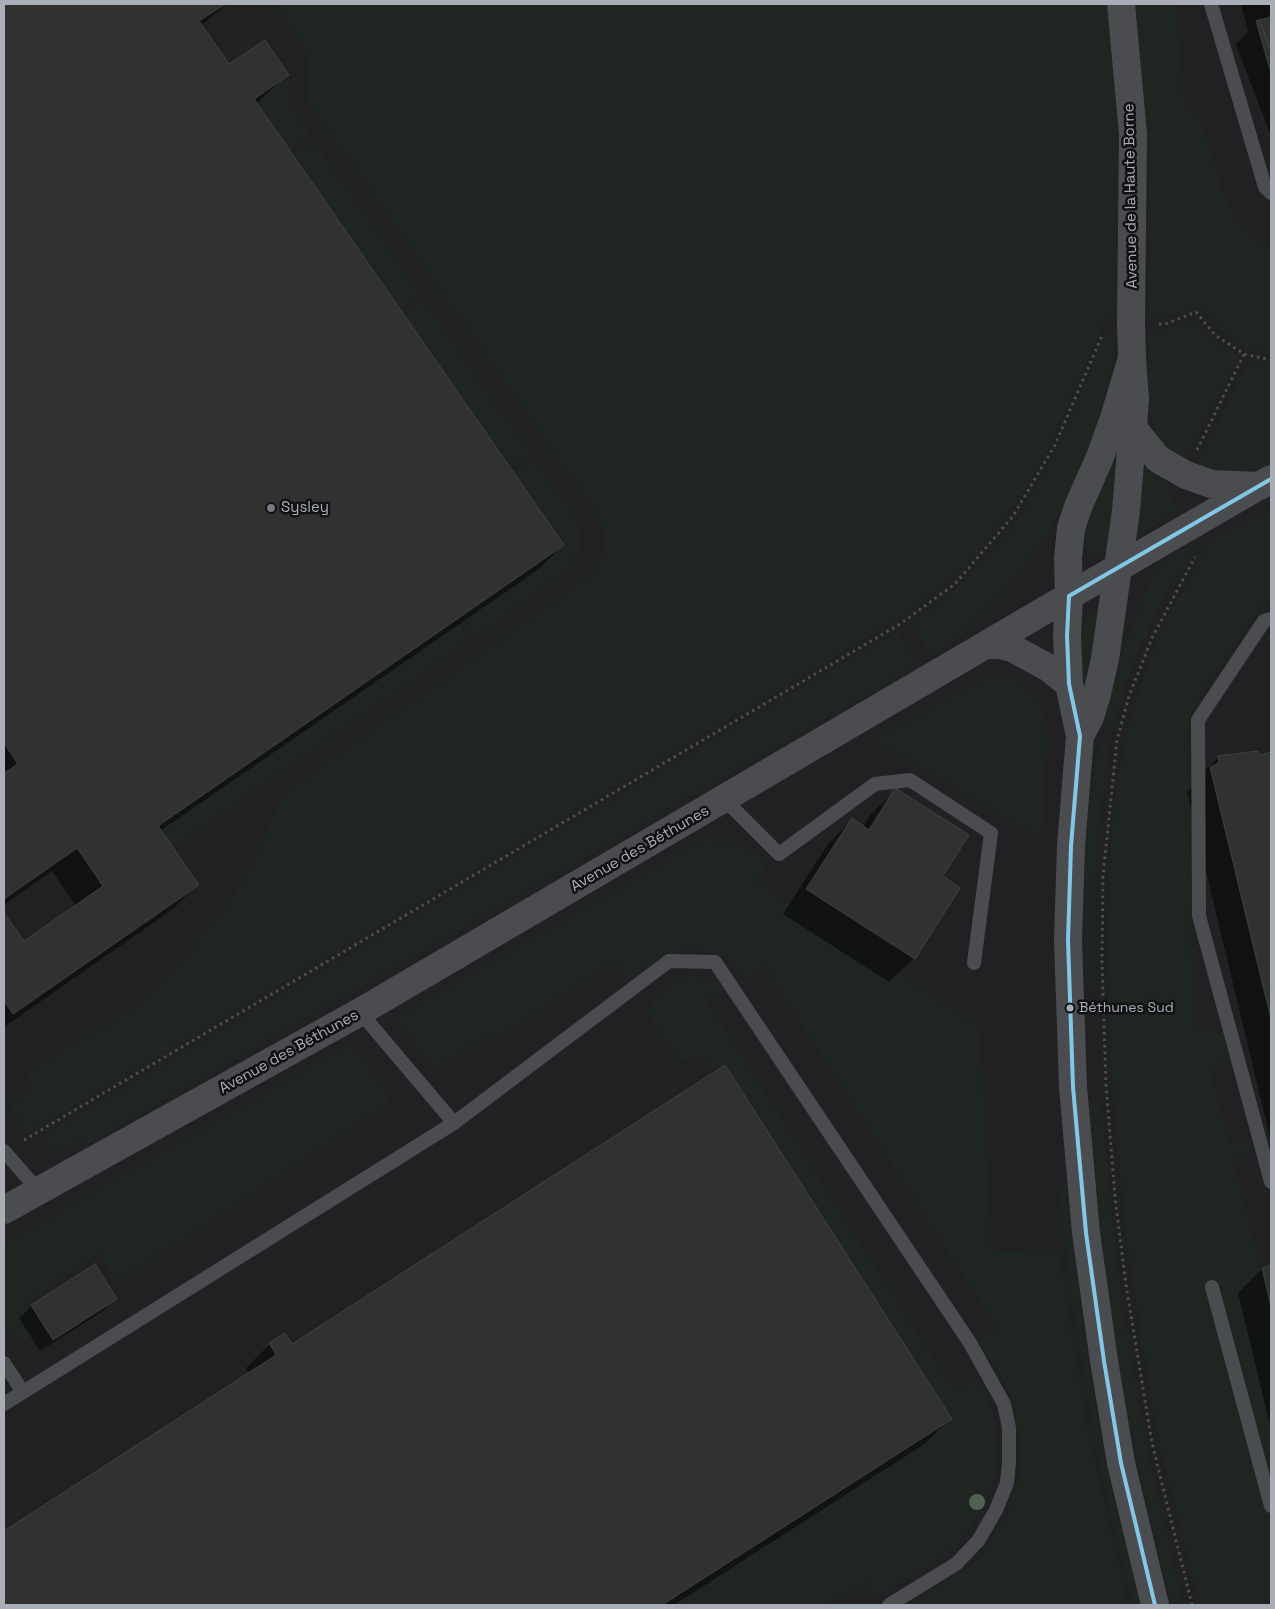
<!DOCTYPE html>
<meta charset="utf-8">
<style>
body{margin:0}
#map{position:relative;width:1275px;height:1609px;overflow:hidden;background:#171717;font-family:"Space Grotesk",sans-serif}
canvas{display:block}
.frame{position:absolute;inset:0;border:5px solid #a9aeb7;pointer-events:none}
</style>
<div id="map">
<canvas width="1275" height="1609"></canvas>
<div class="frame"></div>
</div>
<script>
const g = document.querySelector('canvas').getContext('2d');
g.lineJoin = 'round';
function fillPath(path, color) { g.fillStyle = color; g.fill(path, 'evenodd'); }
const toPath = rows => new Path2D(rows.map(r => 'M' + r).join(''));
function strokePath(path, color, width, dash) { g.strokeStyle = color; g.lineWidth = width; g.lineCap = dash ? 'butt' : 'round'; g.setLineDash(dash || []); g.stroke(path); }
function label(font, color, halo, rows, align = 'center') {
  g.font = font + ' "Space Grotesk",sans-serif'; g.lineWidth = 5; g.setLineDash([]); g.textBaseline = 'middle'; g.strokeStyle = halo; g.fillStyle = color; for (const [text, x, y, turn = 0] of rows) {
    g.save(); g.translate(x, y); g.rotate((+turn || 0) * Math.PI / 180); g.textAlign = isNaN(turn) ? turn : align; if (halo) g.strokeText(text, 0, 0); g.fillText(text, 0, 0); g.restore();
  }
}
const built = toPath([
 [4,4,1271,4,1271,1605,4,1605]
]);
const green = toPath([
 [276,4,1107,4,1119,137,1119,315,1106,318,1045,456,1008,514,973,559,936,592,901,617,28,1133,9,1105,33,1091,26,1070,93,1034,137,1006,178,966,227,906,252,866,281,798,304,779,593,574,605,551,605,534,594,510,308,101,309,56,293,29],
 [1134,4,1175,4,1185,105,1199,115,1223,192,1236,219,1250,236,1271,251,1271,355,1254,350,1235,340,1220,328,1198,305,1174,315,1160,319,1148,319,1149,174],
 [289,75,289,101,311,135,289,149,254,99],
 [315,142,421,294,400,309,293,156],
 [424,300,530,453,510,467,404,314],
 [1194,319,1211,339,1239,355,1184,463,1161,443,1153,427,1146,391,1149,330,1165,330],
 [1118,330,1113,364,1098,427,1071,494,1055,521,1037,550,1016,577,992,604,963,633,931,656,912,624,962,583,997,546,1022,513,1051,459,1066,428,1103,339,1109,333],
 [1249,360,1271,365,1271,463,1259,470,1238,477,1194,468],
 [1124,412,1109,548,1106,553,1097,557,1087,551,1082,545,1081,529],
 [533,459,569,506,579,523,581,535,580,547,574,560,565,572,477,636,462,616,564,545,514,472],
 [1142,462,1161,480,1175,488,1173,497,1177,510,1133,541],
 [1271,510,1271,599,1265,601,1203,691,1192,712,1188,737,1193,1031,1222,1031,1231,1059,1209,1066,1230,1145,1250,1141,1253,1153,1233,1159,1271,1307,1271,1605,1200,1605,1159,1445,1132,1278,1124,1218,1109,1043,1109,870,1114,803,1125,740,1141,682,1165,622,1211,540],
 [1198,539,1201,544,1178,574,1160,604,1142,642,1127,679,1113,728,1102,726,1123,651,1154,570,1159,563],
 [1089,612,1096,617,1100,625,1086,692,1077,680,1080,637,1086,613],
 [455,621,469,641,173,847,158,826],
 [898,631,918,665,86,1145,81,1139,62,1150,59,1151,53,1148,43,1136],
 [992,677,1013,680,1022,685,1035,696,1042,707,1046,720,1047,744,1042,839,875,740,981,681],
 [1099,743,1110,744,1097,839,1094,932,1095,985,1085,986,1085,838,1089,805],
 [709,836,715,846,729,838,768,863,757,881,966,1018,977,1027,980,1034,981,1047,992,1253,1058,1248,1087,1428,1128,1605,911,1605,966,1569,979,1558,993,1538,1010,1509,1020,1473,1020,1440,1013,1405,1002,1377,977,1342,997,1328,764,966,746,978,733,962,720,955,693,949,682,950,668,955,649,964,627,979,615,961,495,1040,490,1033,438,1068,428,1063,397,1017],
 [696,975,718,984,724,989,707,1001,955,1392,975,1378,986,1395,993,1412,997,1441,997,1461,994,1484,986,1502,973,1524,959,1543,942,1557,876,1598,866,1581,827,1605,662,1605,951,1419,706,1056,680,1062,652,1020,649,1013,652,1000,660,992,678,981,687,976],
 [352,1043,391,1102,117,1282,99,1254,24,1301,42,1330,28,1339,13,1336,9,1333,4,1326,4,1244],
 [1101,1101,1115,1247,1128,1340,1148,1454,1183,1605,1171,1605,1136,1458,1115,1343,1102,1248,1089,1102],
 [1066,1185,1078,1290,1096,1408,1108,1469,1140,1605,1133,1605,1132,1601,1101,1471,1090,1409,1071,1291,1059,1186]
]);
const shadow = toPath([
 [4,4,226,4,201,26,229,66,287,74,256,104,563,545,539,569,160,831,197,885,173,909,4,1027,4,915,24,943,76,906,52,871,4,905],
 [1241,4,1271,4,1271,136,1236,45,1248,31],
 [1271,753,1271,1142,1187,792,1195,784,1194,781,1219,757,1259,756],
 [895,790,941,877,914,958,889,982,783,914,828,844,852,820,863,827,871,814],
 [1271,1267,1271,1429,1238,1293,1262,1269],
 [115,1299,103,1311,40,1351,19,1318,32,1306],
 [270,1344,292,1345,950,1418,926,1443,674,1605,4,1605,4,1532,249,1374,246,1368]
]);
const building = toPath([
 [4,4,225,4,199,21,229,64,265,40,289,75,254,99,564,545,158,826,199,885,13,1014,4,1001,4,913,24,941,103,886,77,848,4,899,4,773,18,764,4,743,4,4],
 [1271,17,1271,50,1259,20,1271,17],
 [1259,20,1271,50,1271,73,1256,21,1259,20],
 [1258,751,1260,755,1271,752,1271,1019,1210,767,1219,763,1218,756,1258,751],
 [895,788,969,835,943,876,960,888,915,959,806,889,852,818,869,830,895,788],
 [725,1065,952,1419,662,1605,4,1605,4,1531,276,1355,269,1343,285,1333,292,1344,725,1065],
 [95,1264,117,1299,53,1340,31,1305,95,1264],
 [1271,1265,1271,1307,1262,1268,1271,1265]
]);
const path = toPath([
 [1159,324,1165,324,1196,312,1215,335,1244,354,1271,360],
 [1197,450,1244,354],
 [24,1140,900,624,955,584,1013,516,1055,445,1102,336],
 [1192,1605,1152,1443,1126,1285,1115,1197,1106,1085,1102,962,1103,876,1117,740,1129,696,1152,638,1195,557]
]);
const lane = toPath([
 [1211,4,1265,187,1271,193],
 [1271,619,1264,621,1198,720,1199,916,1271,1182],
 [724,799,779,854,875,784,910,780,991,833,974,963],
 [360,1012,454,1123],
 [4,1151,39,1191],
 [1212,1287,1271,1506],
 [4,1363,23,1392],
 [4,1404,454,1123,669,961,715,962,970,1343,1004,1404,1009,1428,1009,1462,1007,1483,996,1510,978,1541,956,1564,889,1605]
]);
const street = toPath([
 [1132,358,1114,418,1100,457,1078,507,1071,528,1068,558,1069,596,1067,636,1069,684,1080,736,1071,846,1068,940,1073,1087,1086,1233,1104,1361,1121,1463,1155,1605],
 [1133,428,1158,459,1186,475,1211,484,1260,486],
 [986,645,1000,645,1012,648,1049,668,1069,684],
 [1080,736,1090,717,1097,694,1105,659,1126,511,1133,428,1135,399,1132,358,1131,323,1133,134,1121,4],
 [4,1210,360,1012,1069,596,1271,479]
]);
const bus1 = toPath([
 [1155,1605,1121,1463,1104,1361,1086,1233,1073,1087,1068,940,1071,846,1080,736,1069,684,1067,636,1069,596,1271,479]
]);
const trees = [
 [977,1502]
];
const markers = [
 [271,508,5,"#76797f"],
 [1070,1008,4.5,"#a9aeb7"]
];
const busNames = [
 ["Béthunes Sud",1079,1008]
];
const streetNames = [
 ["Avenue de la Haute Borne",1131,196,-91],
 ["Avenue des Béthunes",640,849,-30],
 ["Avenue des Béthunes",289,1052,-29]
];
const poiNames = [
 ["Sysley",281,508]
];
fillPath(built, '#212123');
fillPath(green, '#1f2520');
fillPath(shadow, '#0007');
fillPath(building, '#313132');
strokePath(building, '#3f4043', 1);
strokePath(path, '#4d4e51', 3, [2.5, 4]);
strokePath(lane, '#4b4c4f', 14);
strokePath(street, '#4b4c4f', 28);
strokePath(bus1, '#82c8e6', 4);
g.fillStyle = '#526252';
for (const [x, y] of trees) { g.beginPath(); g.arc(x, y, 8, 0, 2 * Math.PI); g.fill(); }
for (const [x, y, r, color] of markers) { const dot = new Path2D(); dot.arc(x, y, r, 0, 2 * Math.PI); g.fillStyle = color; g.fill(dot); strokePath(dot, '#111113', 2); }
label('14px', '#a9aeb7', '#111113', busNames, 'left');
label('15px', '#a9aeb7', '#111113', streetNames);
label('15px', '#a9aeb7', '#111113', poiNames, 'left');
</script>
